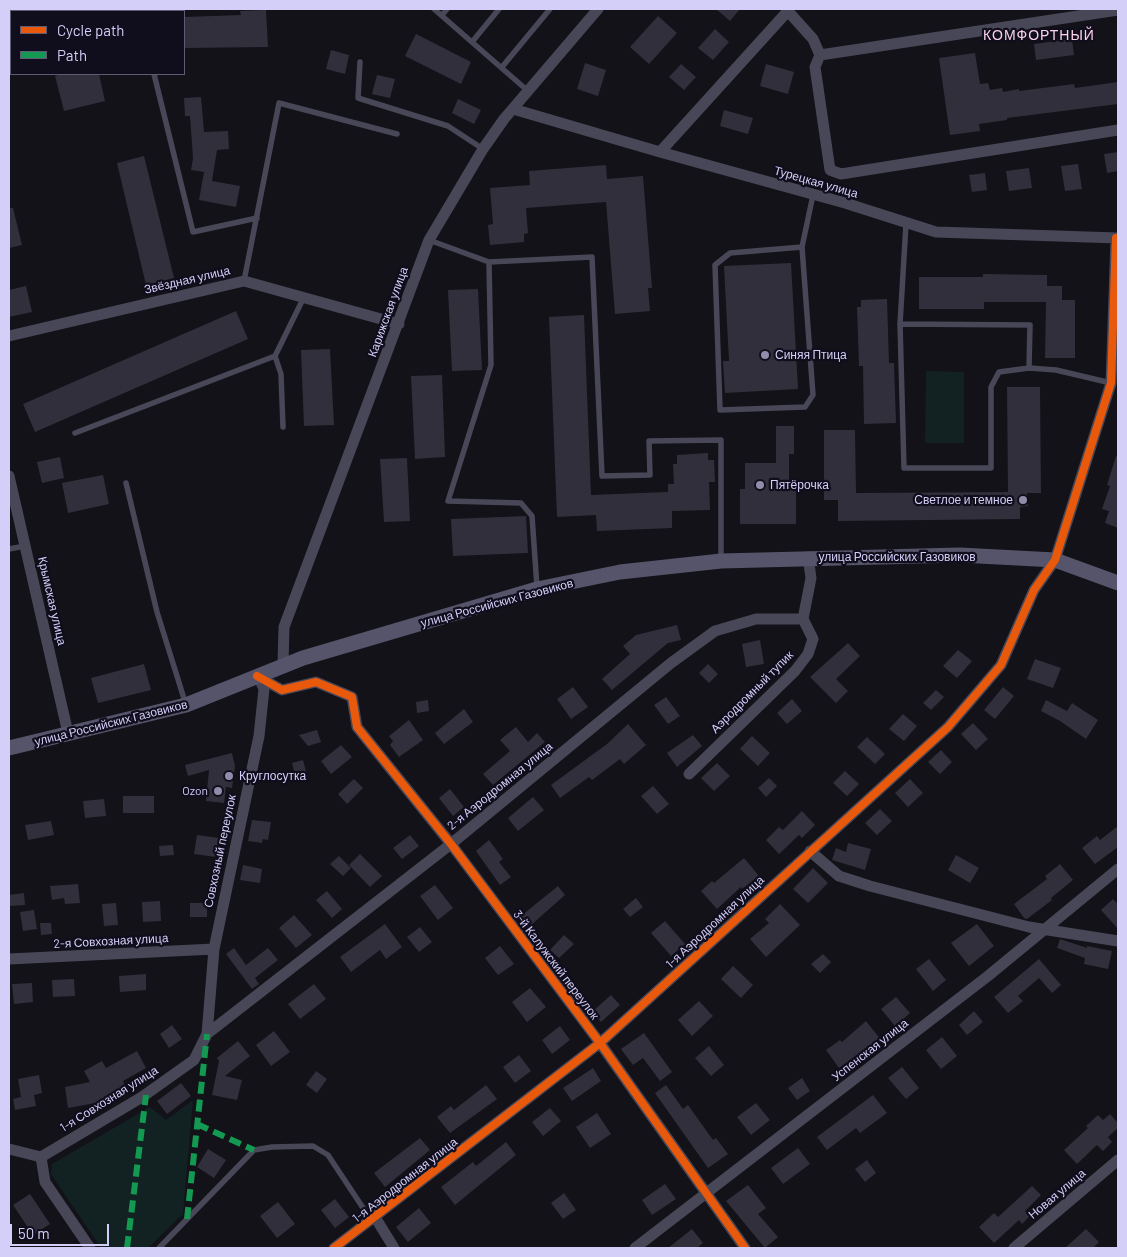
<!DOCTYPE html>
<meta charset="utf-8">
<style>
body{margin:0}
#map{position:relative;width:1127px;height:1257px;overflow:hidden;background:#121218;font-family:Barlow,sans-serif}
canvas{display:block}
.frame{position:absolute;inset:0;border:10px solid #d4cff8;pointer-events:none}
.legend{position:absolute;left:10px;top:10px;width:175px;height:65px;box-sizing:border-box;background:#100e1c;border:1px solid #5e5b74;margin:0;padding:6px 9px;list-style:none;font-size:15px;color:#d4cff8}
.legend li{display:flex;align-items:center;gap:10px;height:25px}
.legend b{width:25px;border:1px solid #5e5b74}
.scale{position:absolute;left:10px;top:1224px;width:99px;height:22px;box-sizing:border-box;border:2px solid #d4cff8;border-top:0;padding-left:6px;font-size:15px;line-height:18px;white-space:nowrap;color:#d4cff8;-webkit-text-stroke:4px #100e1c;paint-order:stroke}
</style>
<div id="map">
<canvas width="1127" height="1257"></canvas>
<div class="frame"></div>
<ul class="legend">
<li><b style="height:6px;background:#e8590c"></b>Cycle path</li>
<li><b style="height:6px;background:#139951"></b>Path</li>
</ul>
<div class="scale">50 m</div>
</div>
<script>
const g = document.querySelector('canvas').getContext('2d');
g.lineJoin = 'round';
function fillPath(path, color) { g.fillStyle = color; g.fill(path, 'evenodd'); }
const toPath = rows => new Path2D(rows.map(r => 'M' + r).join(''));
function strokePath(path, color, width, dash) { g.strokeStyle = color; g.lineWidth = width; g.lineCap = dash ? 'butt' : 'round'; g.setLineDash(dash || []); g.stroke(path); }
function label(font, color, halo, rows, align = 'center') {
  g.font = font + ' Barlow,sans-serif'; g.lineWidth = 4.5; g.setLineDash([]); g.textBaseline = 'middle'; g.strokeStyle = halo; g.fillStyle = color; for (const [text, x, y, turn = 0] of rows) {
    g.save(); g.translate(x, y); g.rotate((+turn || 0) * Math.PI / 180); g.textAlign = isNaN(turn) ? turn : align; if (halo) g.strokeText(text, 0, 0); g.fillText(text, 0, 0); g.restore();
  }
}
const green = toPath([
 [926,371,964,372,964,443,925,443],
 [193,1100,183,1214,148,1248,101,1248,51,1174,52,1164,150,1107,166,1120]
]);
const building = toPath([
 [716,9,740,9,730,21],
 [266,10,268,47,184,48,184,17,241,15,240,11],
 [658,16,677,33,649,64,630,47],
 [715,29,729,42,713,60,698,48],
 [416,34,471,62,461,84,405,56],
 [1072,39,1074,55,1036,60,1034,44],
 [331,50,349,55,345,74,326,69],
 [975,53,980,84,988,83,990,90,1002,88,1003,92,1019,89,1019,91,1074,84,1075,88,1118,82,1118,104,1007,118,1007,120,979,124,980,131,950,135,939,58],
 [585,63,606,70,598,96,577,89],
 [681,64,696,77,684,90,669,77],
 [766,64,794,72,788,94,760,86],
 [62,74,99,74,105,101,64,111,55,76],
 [377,75,395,79,390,98,372,94],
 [201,97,204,132,228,131,229,149,217,150,212,181,240,186,236,207,199,200,204,172,191,170,193,158,190,116,185,116,184,98],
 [458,99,481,110,474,124,452,113],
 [724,110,753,118,748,134,720,126],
 [1118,152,1118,171,1107,173,1104,154],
 [144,156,174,278,146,285,117,163],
 [1078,164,1082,189,1065,191,1061,166],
 [606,165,607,179,643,176,652,288,648,288,650,311,615,314,606,202,526,208,528,233,524,234,524,242,490,245,488,225,493,224,490,188,530,185,529,171],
 [1029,168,1032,188,1009,191,1006,171],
 [985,173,987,190,972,192,969,175],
 [9,208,13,208,22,245,9,248],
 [791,263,798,389,725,393,723,361,729,361,724,266],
 [983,274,1047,275,1047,286,1062,286,1062,300,1075,300,1075,358,1045,358,1046,302,984,302,984,309,919,309,919,277,983,277],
 [26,286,32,312,9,317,9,290],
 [478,289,482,370,452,371,448,290],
 [887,299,889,363,894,363,896,423,864,424,863,366,859,366,857,307,861,307,861,300],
 [236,311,248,339,35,432,23,404],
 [584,315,591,495,668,492,668,484,674,484,673,464,677,464,677,455,708,453,708,460,714,460,715,482,709,482,710,510,672,511,672,528,597,531,596,515,557,517,549,317],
 [330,349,334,425,304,426,301,350],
 [442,375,445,457,415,459,411,376],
 [1007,387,1040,387,1041,493,1027,493,1028,506,1020,507,1020,519,838,521,838,500,824,500,824,430,855,430,856,493,1008,492],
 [776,426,794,426,794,454,789,454,789,487,796,487,796,524,740,524,740,489,745,489,745,463,776,463],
 [1116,456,1118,457,1118,528,1105,523,1109,511,1102,509,1110,486,1107,485],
 [60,457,64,478,42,483,37,462],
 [407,458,410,521,384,522,380,459],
 [103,475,109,504,68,513,62,483],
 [526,516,528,553,453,556,451,519],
 [677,625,681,640,668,643,612,690,602,679,630,654,623,646,636,635],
 [760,640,764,664,746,667,742,644],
 [848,643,860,656,836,679,848,691,836,703,810,677],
 [958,650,972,661,957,678,943,666],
 [1035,659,1061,668,1053,688,1027,679],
 [144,664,151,690,98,703,91,678],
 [708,664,718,674,709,683,699,673],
 [573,687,588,707,571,719,557,699],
 [1003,687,1014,696,995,719,984,710],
 [936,690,944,697,931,710,923,703],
 [666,697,680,716,668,724,654,705],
 [792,699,802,711,787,724,777,713],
 [428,700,429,711,417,713,416,702],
 [1046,700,1067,711,1072,703,1098,720,1086,739,1060,721,1041,711],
 [464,709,473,722,444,744,435,733],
 [903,714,917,726,904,741,889,729],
 [409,720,423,740,399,757,390,745,393,741,389,736],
 [973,723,988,739,976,750,961,734],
 [628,724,646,745,624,764,620,759,592,780,589,777,560,798,551,785,607,744],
 [516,727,528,742,537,733,545,742,493,785,483,774,510,751,500,740],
 [317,730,321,742,308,746,299,735],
 [693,735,702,746,677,767,667,753],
 [752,736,770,753,758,766,740,749],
 [867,737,885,754,875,764,857,747],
 [341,745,352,757,331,774,321,761],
 [941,750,952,762,940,774,928,762],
 [232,753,235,766,232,788,226,787,224,803,206,801,209,770,188,776,185,765],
 [303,760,307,775,296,778,292,763],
 [717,763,730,776,714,791,701,778],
 [845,771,859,784,847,796,833,783],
 [769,778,777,786,766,797,758,788],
 [354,779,363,788,347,804,338,794],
 [910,779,923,793,908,807,895,793],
 [653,786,669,804,657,814,641,796],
 [450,789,464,807,453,816,439,798],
 [123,796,154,796,154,813,123,813],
 [533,797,544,810,518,831,508,818],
 [104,799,106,816,85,818,83,801],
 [880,809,892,821,877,835,865,823],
 [802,811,815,825,802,838,799,835,779,854,766,840,779,827,783,830],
 [252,820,271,822,268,840,263,839,262,843,248,841],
 [51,821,54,835,28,840,25,825],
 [1118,826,1118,847,1095,864,1082,848,1097,836,1100,840],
 [197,835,219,838,216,857,194,854],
 [410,835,419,846,402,859,393,848],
 [489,840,503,859,499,862,511,877,500,885,476,851],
 [848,843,871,849,865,870,832,860,836,848,846,852],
 [173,845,174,855,160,856,159,846],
 [360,854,382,876,370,887,349,865],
 [956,855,979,868,970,883,948,870],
 [339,856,351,868,343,876,330,864],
 [744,858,759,876,742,889,741,887,717,909,701,891,712,881,714,883],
 [1060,864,1073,880,1051,898,1052,900,1027,919,1024,918,1014,904,1047,879,1045,876],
 [243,865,262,869,260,883,240,880],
 [813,868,828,883,808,903,793,889],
 [78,884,80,903,65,904,64,898,52,900,50,886],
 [435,885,453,908,438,920,420,896],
 [558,886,565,895,530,926,521,916],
 [327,891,342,909,332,918,316,900],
 [24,893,25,905,10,906,9,895],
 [636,898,643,907,630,917,623,909],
 [1113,899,1118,904,1118,929,1101,910],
 [160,901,161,921,143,922,142,902],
 [116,903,118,925,104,926,102,904],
 [190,903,207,903,207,917,190,917],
 [780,904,800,925,766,957,750,939,769,923,765,919],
 [34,910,37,929,23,931,20,912],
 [294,915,312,935,296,948,279,928],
 [665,921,685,944,671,956,651,933],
 [40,923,51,923,52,934,41,935],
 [385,924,402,947,386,959,380,950,351,972,340,957],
 [977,924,994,946,969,966,951,943],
 [420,927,432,942,419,952,407,937],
 [564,935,574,944,559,958,550,950],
 [1060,939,1087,948,1087,946,1112,951,1108,969,1084,964,1085,958,1057,948],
 [500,946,514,964,498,975,485,958],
 [234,948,246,965,268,948,278,960,255,978,259,984,252,989,226,954],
 [823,954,831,962,820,973,811,964],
 [929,959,946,980,933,991,916,969],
 [1039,959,1061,985,1052,993,1039,978,1018,996,1023,1001,1008,1013,994,997],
 [733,966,753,985,741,998,721,979],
 [146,974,146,990,120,992,119,976],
 [74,979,75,996,53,997,52,980],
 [32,983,33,1002,14,1004,12,984],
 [314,984,326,999,300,1019,288,1004],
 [530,988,546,1007,527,1022,512,1002],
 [611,995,620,1005,601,1022,592,1012],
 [896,997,910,1013,895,1026,881,1009],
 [699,1001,713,1016,692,1036,678,1020],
 [974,1011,983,1022,967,1035,959,1025],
 [866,1021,881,1040,863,1055,861,1052,839,1068,826,1050,840,1040,842,1042],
 [172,1025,182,1039,169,1048,160,1034],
 [560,1026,570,1040,552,1054,542,1040],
 [274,1031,290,1052,271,1066,256,1045],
 [644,1033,672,1072,660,1081,643,1058,633,1065,621,1049],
 [942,1037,957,1056,941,1069,926,1050],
 [238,1041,250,1056,225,1076,242,1080,237,1100,212,1095,219,1061,217,1058],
 [709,1046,724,1065,711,1076,695,1058],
 [137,1051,146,1068,123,1081,126,1088,101,1102,68,1108,65,1087,90,1082,84,1071,102,1061,106,1068],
 [519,1055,531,1071,515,1083,503,1067],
 [902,1067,919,1088,906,1099,888,1078],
 [593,1068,601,1081,572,1101,563,1088],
 [316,1071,327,1079,317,1093,306,1085],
 [39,1075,42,1093,34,1095,36,1106,15,1110,13,1099,21,1097,18,1079],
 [802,1078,810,1091,797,1100,788,1088],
 [181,1083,191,1096,167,1114,157,1101],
 [486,1085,497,1099,450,1133,437,1117,451,1106,454,1110],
 [666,1085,683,1109,688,1105,713,1140,716,1138,728,1154,708,1168,655,1093],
 [873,1095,887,1113,860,1133,856,1128,827,1150,817,1137],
 [756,1103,770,1120,751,1135,737,1117],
 [550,1108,561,1121,543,1136,532,1122],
 [597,1113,611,1134,590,1148,576,1127],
 [1110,1114,1118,1123,1118,1128,1108,1137,1112,1142,1103,1151,1097,1145,1077,1164,1064,1150,1088,1128,1086,1126,1098,1115,1103,1120],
 [420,1138,430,1150,385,1187,374,1173],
 [506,1142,516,1155,455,1205,441,1187,473,1162,476,1166],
 [798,1148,810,1164,783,1184,771,1168],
 [208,1149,226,1160,214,1178,197,1167],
 [867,1160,876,1173,865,1182,855,1169],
 [665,1184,676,1199,652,1215,642,1200],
 [748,1185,766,1208,758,1214,778,1237,765,1248,726,1201],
 [1032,1186,1041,1195,1025,1211,1030,1216,1022,1224,1019,1220,994,1243,979,1227,994,1213,998,1217],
 [564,1193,576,1210,563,1219,551,1203],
 [30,1194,50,1224,33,1235,13,1205],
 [335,1199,349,1217,335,1228,321,1210],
 [278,1202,295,1224,277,1238,260,1216],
 [419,1208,431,1223,408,1242,396,1227],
 [692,1229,703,1243,697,1248,668,1248],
 [1086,1229,1099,1242,1093,1248,1065,1248]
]);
const service = toPath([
 [139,9,139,11],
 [434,9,528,91],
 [442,15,447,9],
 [472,42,499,9],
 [360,62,358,98,448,126,483,149],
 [502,67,550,9],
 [154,74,193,232,257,218],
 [906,224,900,324,904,468,991,468,991,387,999,372,1029,368,1056,370,1111,383],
 [429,240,489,262,592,257,602,476,650,475,649,441,721,440,721,561],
 [802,247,813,395,805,407,720,410,715,265,730,253,802,247,813,195],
 [489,262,491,365,448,501,521,503,532,516,537,587],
 [244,281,279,103,397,134],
 [900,324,1030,325,1029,368],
 [275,356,281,374,283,427],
 [75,433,275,356,304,297],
 [126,483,157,612,186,705],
 [9,549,25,546],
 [159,1248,254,1150,272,1147,313,1146,328,1155,371,1220]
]);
const minor = toPath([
 [786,9,813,39,820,55,815,67,830,170,841,174,1118,130],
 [820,55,1118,10],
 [513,109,660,152,845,203,936,232,1118,238],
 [660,152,787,12],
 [9,336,244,281,399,324],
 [9,476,68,733],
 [803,619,811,578,808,557],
 [283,665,284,627,429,240,483,149,504,119,598,9],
 [257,676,282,690,316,682,352,697,357,727,451,844,600,1043,745,1248],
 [689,774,795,671,808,654,813,639,803,619],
 [810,851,839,876,870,886,1029,927,1118,941],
 [9,959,214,949],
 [207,1034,451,844,671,663,715,631,756,619,803,619],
 [9,1149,41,1157,142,1097,194,1060,207,1034,214,949,259,736,264,689,258,676],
 [41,1157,45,1182,90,1248],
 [375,1217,394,1248],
 [334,1248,600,1043,948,727,1001,665,1034,590,1055,560,1111,383,1116,238],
 [635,1248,988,976,1118,869],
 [1014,1248,1118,1160]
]);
const secondary = toPath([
 [9,748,186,705,303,658,537,589,620,572,721,561,960,555,1055,560,1118,583]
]);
const quiet = toPath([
 [197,1124,254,1150],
 [187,1219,207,1034],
 [127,1248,146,1095]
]);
const cycleway = toPath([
 [257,676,282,690,316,682,352,697,357,727,451,844,600,1043,745,1248],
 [334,1248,600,1043,948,727,1001,665,1034,590,1055,560,1111,383,1116,238]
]);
const markers = [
 [765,355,5,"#908daa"],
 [760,485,5,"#908daa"],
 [1023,500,5,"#908daa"],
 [229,776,5,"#908daa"],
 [218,791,5,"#908daa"]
];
const streetNames = [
 ["Турецкая улица",816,182,16],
 ["Звёздная улица",187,280,-13],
 ["Карижская улица",388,312,-70],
 ["улица Российских Газовиков",897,557],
 ["Крымская улица",52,601,77],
 ["улица Российских Газовиков",497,603,-15],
 ["Аэродромный тупик",752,692,-45],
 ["улица Российских Газовиков",111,723,-14],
 ["2-я Аэродромная улица",500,786,-39],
 ["Совхозный переулок",220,851,-78],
 ["1-я Аэродромная улица",715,922,-43],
 ["2-я Совхозная улица",111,941,-3],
 ["3-й Калужский переулок",556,965,53],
 ["Успенская улица",870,1050,-38],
 ["1-я Совхозная улица",109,1099,-32],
 ["1-я Аэродромная улица",405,1180,-38],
 ["Новая улица",1057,1194,-40]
];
const poiNames = [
 ["Синяя Птица",775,355],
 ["Пятёрочка",770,485],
 ["Светлое и темное",1013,500,"right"],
 ["Круглосутка",239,776],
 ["Ozon",208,791,"right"]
];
const neighbourhoodNames = [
 ["КОМФОРТНЫЙ",1039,35]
];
fillPath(green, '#122222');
fillPath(building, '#312f3b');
strokePath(service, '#484758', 5.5);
strokePath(minor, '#484758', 11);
strokePath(secondary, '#55546a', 15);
strokePath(quiet, '#139951', 6, [12, 6]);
strokePath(cycleway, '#e8590c', 8);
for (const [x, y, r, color] of markers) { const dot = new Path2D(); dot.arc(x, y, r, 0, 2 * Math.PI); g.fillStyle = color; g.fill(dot); strokePath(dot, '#100e1c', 2); }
label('12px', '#d4cff8', '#100e1c', streetNames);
label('12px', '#d4cff8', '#100e1c', poiNames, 'left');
g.letterSpacing = '1px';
label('14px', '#f9d1ea', '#100e1c', neighbourhoodNames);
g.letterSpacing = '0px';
</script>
